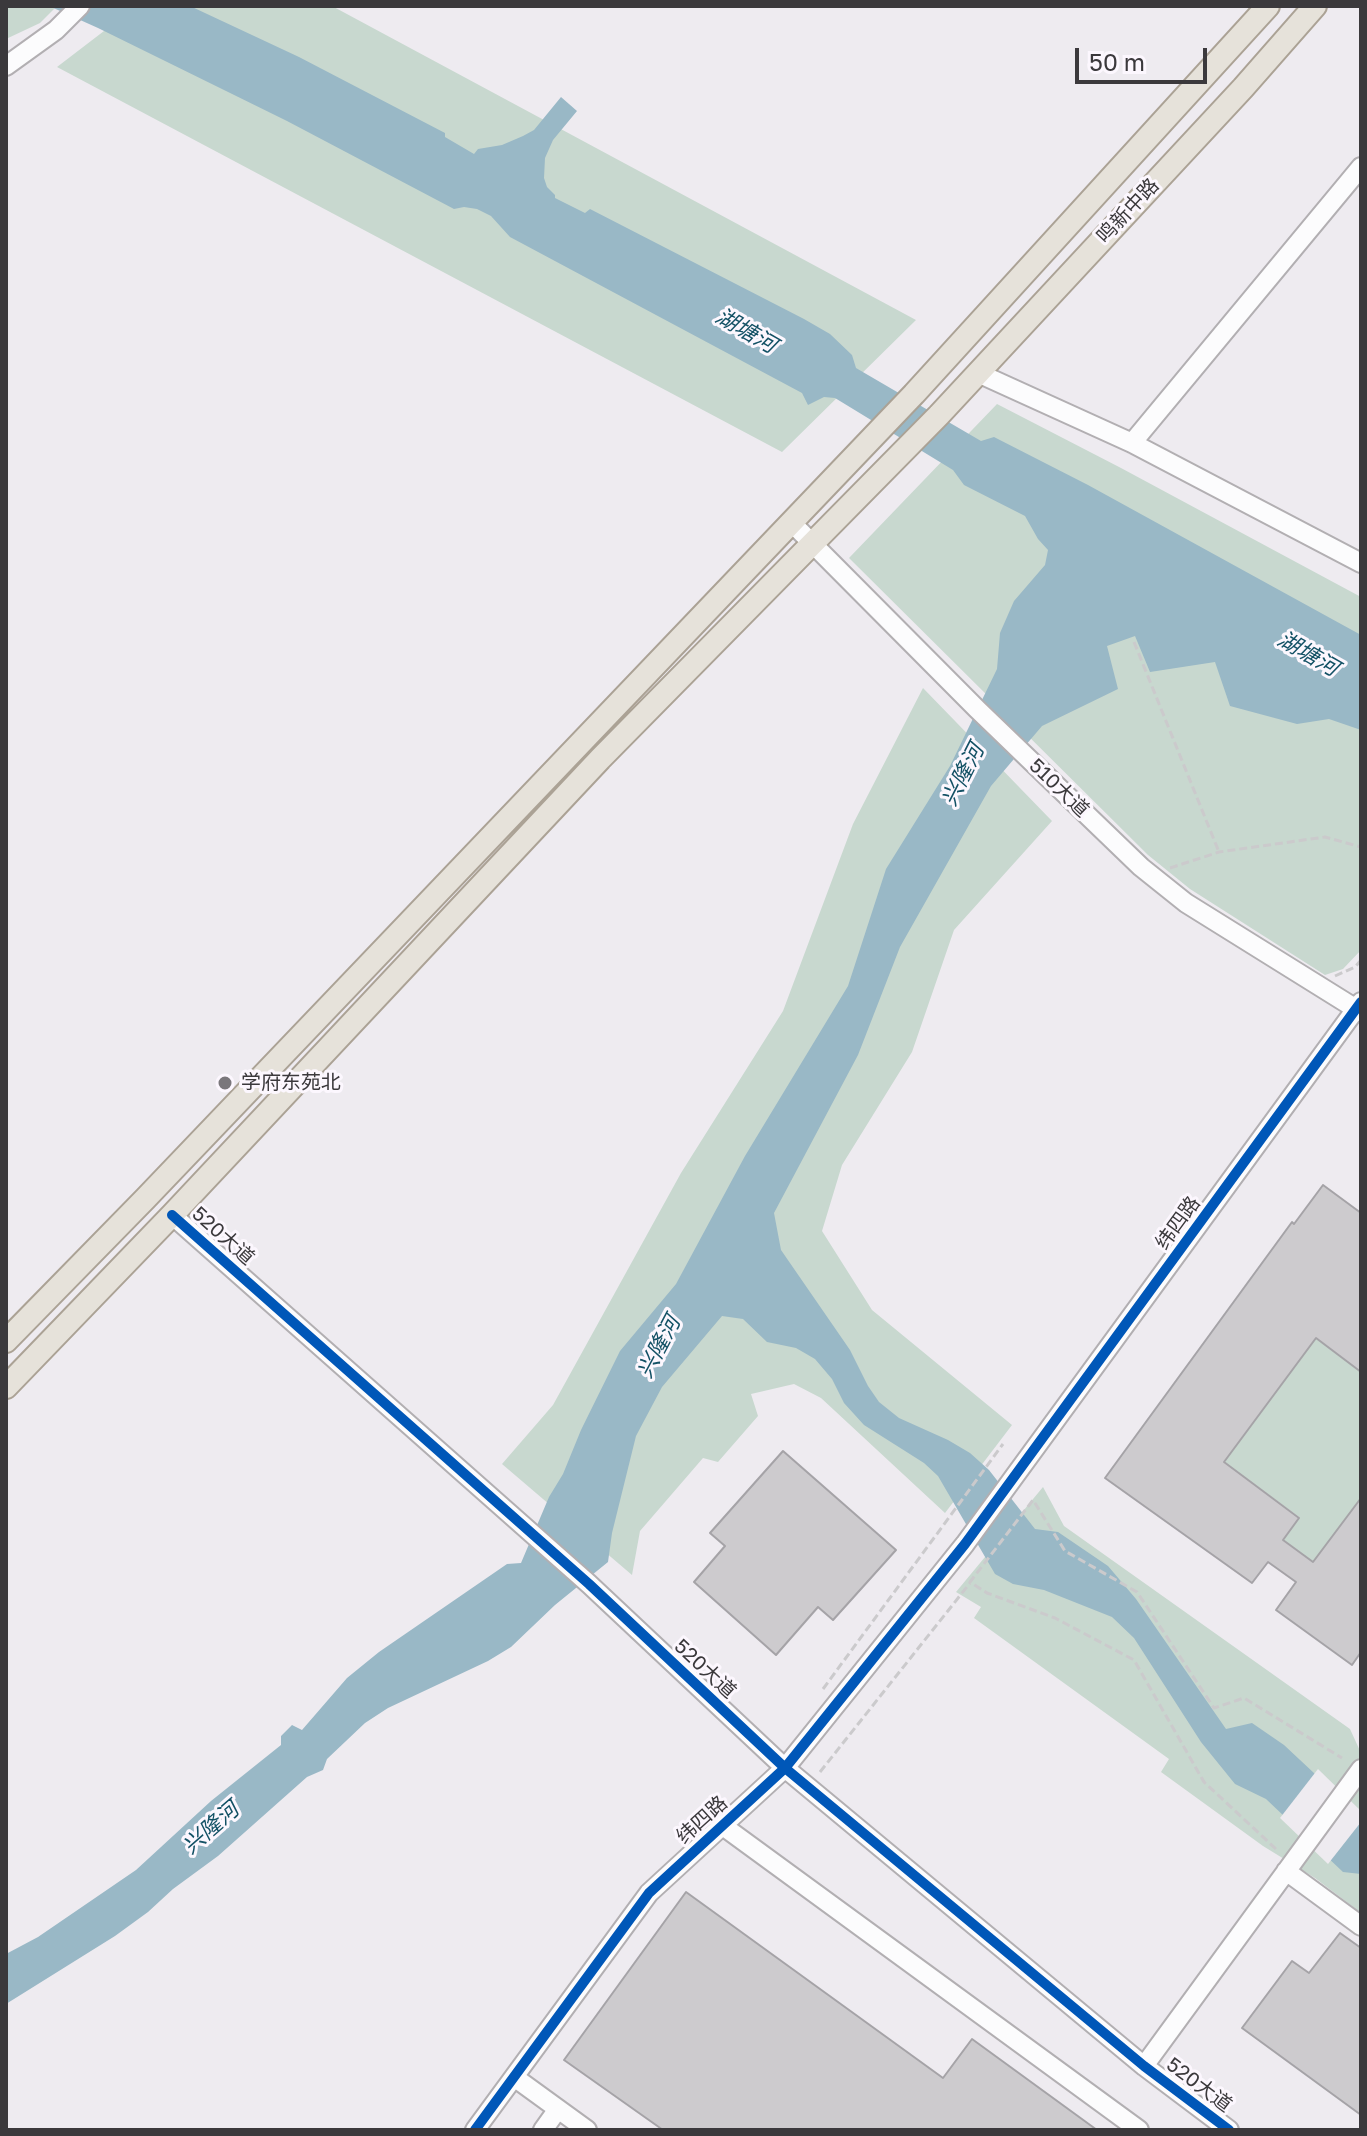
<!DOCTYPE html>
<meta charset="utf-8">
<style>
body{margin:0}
#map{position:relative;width:1367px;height:2136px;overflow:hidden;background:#eeebf0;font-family:"Golos Text",sans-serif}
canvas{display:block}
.frame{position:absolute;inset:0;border:8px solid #3b393c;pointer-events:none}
.scale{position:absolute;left:1075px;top:48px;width:132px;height:36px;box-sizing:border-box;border:4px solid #3b393c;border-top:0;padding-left:10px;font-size:24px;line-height:28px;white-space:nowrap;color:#3b393c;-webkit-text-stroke:6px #fcf7fe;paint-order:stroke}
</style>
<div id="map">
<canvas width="1367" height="2136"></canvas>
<div class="frame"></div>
<div class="scale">50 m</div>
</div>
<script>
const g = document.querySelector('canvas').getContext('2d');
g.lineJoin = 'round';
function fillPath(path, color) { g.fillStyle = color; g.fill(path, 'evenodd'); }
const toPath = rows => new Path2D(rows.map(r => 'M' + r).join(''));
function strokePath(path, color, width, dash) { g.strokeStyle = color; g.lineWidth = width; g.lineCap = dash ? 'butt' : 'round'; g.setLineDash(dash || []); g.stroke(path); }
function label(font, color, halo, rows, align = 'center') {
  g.font = font + ' "Golos Text","Noto Sans SC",sans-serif'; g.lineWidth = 6; g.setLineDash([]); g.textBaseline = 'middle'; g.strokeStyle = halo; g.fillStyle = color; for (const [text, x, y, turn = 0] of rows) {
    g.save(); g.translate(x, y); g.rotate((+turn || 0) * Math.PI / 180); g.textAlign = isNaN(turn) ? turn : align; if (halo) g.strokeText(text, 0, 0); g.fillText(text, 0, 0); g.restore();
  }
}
const green = toPath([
 [6,6,57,6,40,23,6,39],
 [127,6,332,6,916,320,782,452,57,67,104,31],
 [997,404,1121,468,1361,597,1361,950,1343,969,1325,975,1190,889,1148,855,849,558],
 [923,688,1052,821,954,930,912,1052,842,1165,822,1231,872,1310,1012,1425,945,1513,821,1398,794,1384,751,1394,758,1416,718,1462,703,1458,640,1531,632,1575,502,1464,553,1405,681,1173,783,1011,853,824],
 [1316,1338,1361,1372,1361,1498,1313,1562,1283,1540,1299,1517,1224,1462],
 [1043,1487,1064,1526,1350,1729,1361,1753,1361,1913,1315,1878,1263,1846,1161,1772,1169,1759,974,1618,981,1607,956,1592]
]);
const water = toPath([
 [49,6,190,6,299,57,445,133,445,137,474,154,478,149,502,145,523,136,534,130,561,97,577,111,553,140,545,158,544,178,547,187,555,195,555,198,585,213,590,209,804,319,830,334,852,355,856,368,981,441,994,437,1088,485,1361,635,1361,730,1329,719,1297,724,1230,706,1215,662,1150,672,1135,636,1107,646,1118,689,1042,726,991,786,900,947,858,1055,774,1213,781,1250,850,1350,868,1386,879,1402,899,1418,948,1440,970,1453,989,1470,1035,1529,1058,1532,1108,1566,1136,1599,1226,1729,1252,1723,1284,1745,1361,1817,1361,1874,1343,1872,1266,1799,1235,1784,1201,1742,1134,1638,1112,1617,1044,1590,1013,1584,995,1574,938,1476,924,1463,864,1425,844,1403,832,1379,815,1359,796,1348,767,1342,743,1319,722,1316,662,1387,636,1436,612,1533,608,1562,555,1605,511,1647,488,1661,388,1708,365,1723,327,1759,323,1770,307,1777,218,1856,173,1889,148,1912,115,1936,6,2004,6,1954,38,1937,136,1870,211,1801,281,1745,281,1736,292,1725,302,1730,347,1678,379,1652,507,1564,521,1563,549,1497,563,1474,581,1430,620,1351,676,1284,745,1156,848,986,886,869,950,766,997,669,1000,633,1014,601,1045,565,1048,550,1038,539,1025,516,964,485,953,470,835,398,824,397,808,405,802,393,510,237,491,216,477,209,464,207,454,209,287,121,98,28]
]);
const pier = toPath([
 [1318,1769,1361,1811,1361,1822,1328,1864,1280,1818]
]);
const building = toPath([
 [1323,1185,1361,1213,1361,1372,1316,1338,1224,1462,1299,1518,1283,1540,1313,1562,1361,1498,1361,1652,1352,1665,1276,1610,1296,1582,1268,1562,1252,1583,1105,1478,1292,1222,1294,1224,1323,1185],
 [783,1451,896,1550,833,1620,818,1607,776,1655,694,1582,725,1546,710,1533,783,1451],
 [686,1892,943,2078,972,2039,1097,2130,663,2130,564,2060,686,1892],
 [1340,1933,1361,1948,1361,2115,1242,2028,1292,1961,1309,1973,1340,1933]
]);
const path = toPath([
 [1134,642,1219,852],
 [1170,868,1219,852,1325,837,1361,847],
 [1335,976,1355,967,1361,960],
 [823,1689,1003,1444],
 [820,1772,970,1583],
 [1276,1849,1204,1782,1134,1660,1055,1618,987,1593,970,1582,1033,1500,1065,1551,1137,1592,1214,1708,1244,1698,1342,1758]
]);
const minor = toPath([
 [6,66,56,30,80,6],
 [978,373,1132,443,1361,563],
 [1132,443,1361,167],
 [791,522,977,709,1141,867,1186,903,1361,1012],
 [172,1215,589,1584,785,1768,1144,2066,1229,2130],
 [723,1826,1139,2130],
 [1286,1871,1361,1926],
 [1144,2066,1361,1769],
 [514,2077,587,2130],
 [475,2130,649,1893,785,1768,965,1544,1361,1002],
 [543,2130,558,2109]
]);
const major = toPath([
 [6,1341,145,1199,914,394,1268,6],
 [6,1387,172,1215,600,759,939,415,1243,88,1315,6]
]);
const cycleway = toPath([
 [172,1215,589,1584,785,1768,1144,2066,1229,2130],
 [475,2130,649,1893,785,1768,965,1544,1361,1002]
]);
const markers = [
 [225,1083,8,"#7a777b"]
];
const streetNames = [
 ["鸣新中路",1128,211,-47],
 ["510大道",1059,788,44],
 ["纬四路",1178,1223,-54],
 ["520大道",223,1236,42],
 ["520大道",705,1669,43],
 ["纬四路",702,1820,-42],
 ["520大道",1199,2085,37]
];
const poiNames = [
 ["学府东苑北",241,1083]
];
const waterNames = [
 ["湖塘河",746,331,30],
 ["湖塘河",1308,654,30],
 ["兴隆河",963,775,-63],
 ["兴隆河",659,1347,-62],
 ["兴隆河",211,1828,-41]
];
fillPath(green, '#c8d8cf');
fillPath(water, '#99b8c6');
fillPath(pier, '#eeebf0');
fillPath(building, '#cdcbce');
strokePath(building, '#a5a3a7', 2);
strokePath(minor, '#b2afb2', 22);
strokePath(major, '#aba295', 26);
strokePath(path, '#cbcacc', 3, [8, 4]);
strokePath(minor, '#fcfcfd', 18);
strokePath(major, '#e6e2da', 22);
strokePath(cycleway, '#0057b8', 10);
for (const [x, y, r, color] of markers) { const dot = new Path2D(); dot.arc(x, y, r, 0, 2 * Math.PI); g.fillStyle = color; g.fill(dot); strokePath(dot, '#fcf7fe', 3); }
label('20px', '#3b393c', '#fcf7fe', streetNames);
label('20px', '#3b393c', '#fcf7fe', poiNames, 'left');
label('italic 22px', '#135165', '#fcf7fe', waterNames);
</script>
